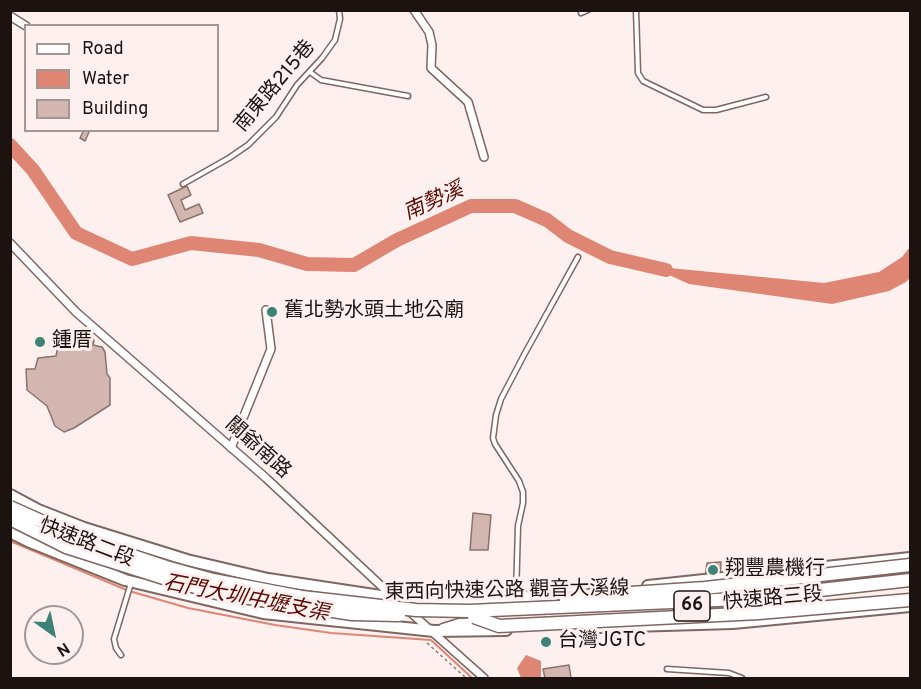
<!DOCTYPE html>
<meta charset="utf-8">
<style>
body{margin:0}
#map{position:relative;width:921px;height:689px;overflow:hidden;background:#fdf0ee;font-family:Overpass,sans-serif}
canvas{display:block}
.frame{position:absolute;inset:0;border:12px solid #1c1210;pointer-events:none}
.legend{position:absolute;left:24px;top:24px;width:195px;height:108px;box-sizing:border-box;background:#fdf0ee;border:2px solid #a39795;margin:0;padding:8px 10px;list-style:none;font-size:18px;color:#1c1210}
.legend li{display:flex;align-items:center;gap:12px;height:30px}
.legend b{width:30px;border:2px solid #a39795}
.north{position:absolute;left:24px;top:605px;width:60px;height:60px;box-sizing:border-box;background:#fdf0ee;border:2px solid #a39795;border-radius:50%;rotate:147deg;font-size:16px;font-weight:700;line-height:24px;text-align:center;color:#1c1210}
.north::after{content:'';display:block;margin:auto;width:21px;height:27px;background:#3d8277;clip-path:polygon(50% 0,100% 100%,50% 72%,0 100%)}
</style>
<div id="map">
<canvas width="921" height="689"></canvas>
<div class="frame"></div>
<ul class="legend">
<li><b style="height:8px;background:#fff"></b>Road</li>
<li><b style="height:16px;background:#df8574"></b>Water</li>
<li><b style="height:16px;background:#d3b6b0"></b>Building</li>
</ul>
<div class="north">N</div>
</div>
<script>
const g = document.querySelector('canvas').getContext('2d');
g.lineJoin = 'round';
function fillPath(path, color) { g.fillStyle = color; g.fill(path, 'evenodd'); }
const toPath = rows => new Path2D(rows.map(r => 'M' + r).join(''));
function strokePath(path, color, width, dash) { g.strokeStyle = color; g.lineWidth = width; g.lineCap = dash ? 'butt' : 'round'; g.setLineDash(dash || []); g.stroke(path); }
function label(font, color, halo, rows, align = 'center') {
  g.font = font + ' Overpass,"Noto Sans TC",sans-serif'; g.lineWidth = 6; g.setLineDash([]); g.textBaseline = 'middle'; g.strokeStyle = halo; g.fillStyle = color; for (const [text, x, y, turn = 0] of rows) {
    g.save(); g.translate(x, y); g.rotate((+turn || 0) * Math.PI / 180); g.textAlign = isNaN(turn) ? turn : align; if (halo) g.strokeText(text, 0, 0); g.fillText(text, 0, 0); g.restore();
  }
}
const water = toPath([
 [910,247,910,278,906,282,889,291,832,304,689,284,649,266,824,283,879,272,902,257],
 [526,655,541,661,541,678,521,678,517,668]
]);
const stream = toPath([
 [10,541,129,591,188,608,275,625,331,633,431,640,472,678]
]);
const river = toPath([
 [10,145,33,170,76,233,132,259,191,243,259,250,307,264,354,265,397,240,471,206,515,206,547,220,568,236,610,257,666,270]
]);
const building = toPath([
 [84,130,90,130,85,141,80,138,84,130],
 [187,186,191,195,181,200,185,210,199,204,203,213,180,222,168,195,187,186],
 [60,336,92,336,94,341,93,345,102,347,105,352,107,374,110,378,110,405,74,428,64,432,55,426,47,406,27,390,26,369,35,369,38,358,56,356,60,336],
 [473,513,491,515,488,550,470,550,473,513],
 [721,562,720,577,705,578,707,563,721,562],
 [569,665,571,678,545,678,543,669,569,665]
]);
const path = toPath([
 [427,643,466,678]
]);
const service = toPath([
 [636,10,638,73,643,81,703,110,716,110,766,97],
 [581,13,588,10],
 [310,72,321,80,408,96],
 [183,184,229,158,248,145,276,117,297,85,322,58,335,40,340,19,339,10],
 [516,596,518,526,523,503,523,492,519,481,495,444,493,438,496,415,501,399,524,355,578,257],
 [121,655,116,648,114,639,131,583],
 [667,669,729,673,742,678]
]);
const minor = toPath([
 [414,10,429,32,432,45,431,68,468,102,484,157],
 [10,16,26,26],
 [10,243,76,312,266,478,393,597],
 [231,448,271,349,266,310],
 [410,612,484,678]
]);
const tertiary = toPath([
 [693,595,731,593,910,574],
 [443,628,459,623,483,622]
]);
const primary = toPath([
 [10,495,38,510,84,528,187,560,268,579,394,598,440,600,516,598,585,592],
 [10,532,28,541,125,580,263,613,434,631,506,630],
 [648,586,910,558],
 [597,627,733,623,910,606]
]);
const trunkBridge = toPath([
 [10,507,48,524,106,547,166,567,213,580,302,597,416,610,469,611,739,599,910,580],
 [10,519,66,547,167,579,217,593,352,614,399,615],
 [566,600,586,596,705,588,910,565],
 [474,617,499,626,759,613,910,600]
]);
const markers = [
 [272,312,6,"#3d8277"],
 [40,342,6,"#3d8277"],
 [713,570,6,"#3d8277"],
 [546,642,6,"#3d8277"]
];
const shields = [
 [692,606,36]
];
const shieldNames = [
 ["66",692,606]
];
const streetNames = [
 ["南東路215巷",276,87,-50],
 ["關爺南路",257,449,42],
 ["快速路二段",86,544,21],
 ["東西向快速公路 觀音大溪線",507,592,-1],
 ["快速路三段",773,600,-5]
];
const poiNames = [
 ["舊北勢水頭土地公廟",284,312],
 ["鍾厝",52,342],
 ["翔豐農機行",725,570],
 ["台灣JGTC",558,642]
];
const waterNames = [
 ["南勢溪",434,203,-24],
 ["石門大圳中壢支渠",246,600,11]
];
fillPath(water, '#df8574');
strokePath(stream, '#df8574', 2);
strokePath(river, '#df8574', 14);
fillPath(building, '#d3b6b0');
strokePath(building, '#8c716c', 1.5);
strokePath(service, '#7f6660', 7);
strokePath(minor, '#7f6660', 10);
strokePath(tertiary, '#7f6660', 11);
strokePath(primary, '#7f6660', 14);
strokePath(path, '#847876', 1.5, [3, 3]);
strokePath(service, '#fff', 4);
strokePath(minor, '#fff', 7);
strokePath(tertiary, '#fff', 8);
strokePath(primary, '#fff', 10);
strokePath(trunkBridge, '#7f6660', 15, []);
strokePath(trunkBridge, '#fff', 12);
for (const [x, y, r, color] of markers) { const dot = new Path2D(); dot.arc(x, y, r, 0, 2 * Math.PI); g.fillStyle = color; g.fill(dot); strokePath(dot, '#fdf0ee', 2); }
for (const [x, y, w] of shields) { const box = new Path2D(); box.roundRect(x - w / 2, y - 15, w, 30, 4.5); g.fillStyle = '#fdf0ee'; g.fill(box); strokePath(box, '#1c1210', 1.5); }
label('bold 18px', '#1c1210', null, shieldNames);
label('20px', '#1c1210', '#fdf0ee', streetNames);
label('20px', '#1c1210', '#fdf0ee', poiNames, 'left');
label('italic 21px', '#5a0800', '#fdf0ee', waterNames);
</script>
